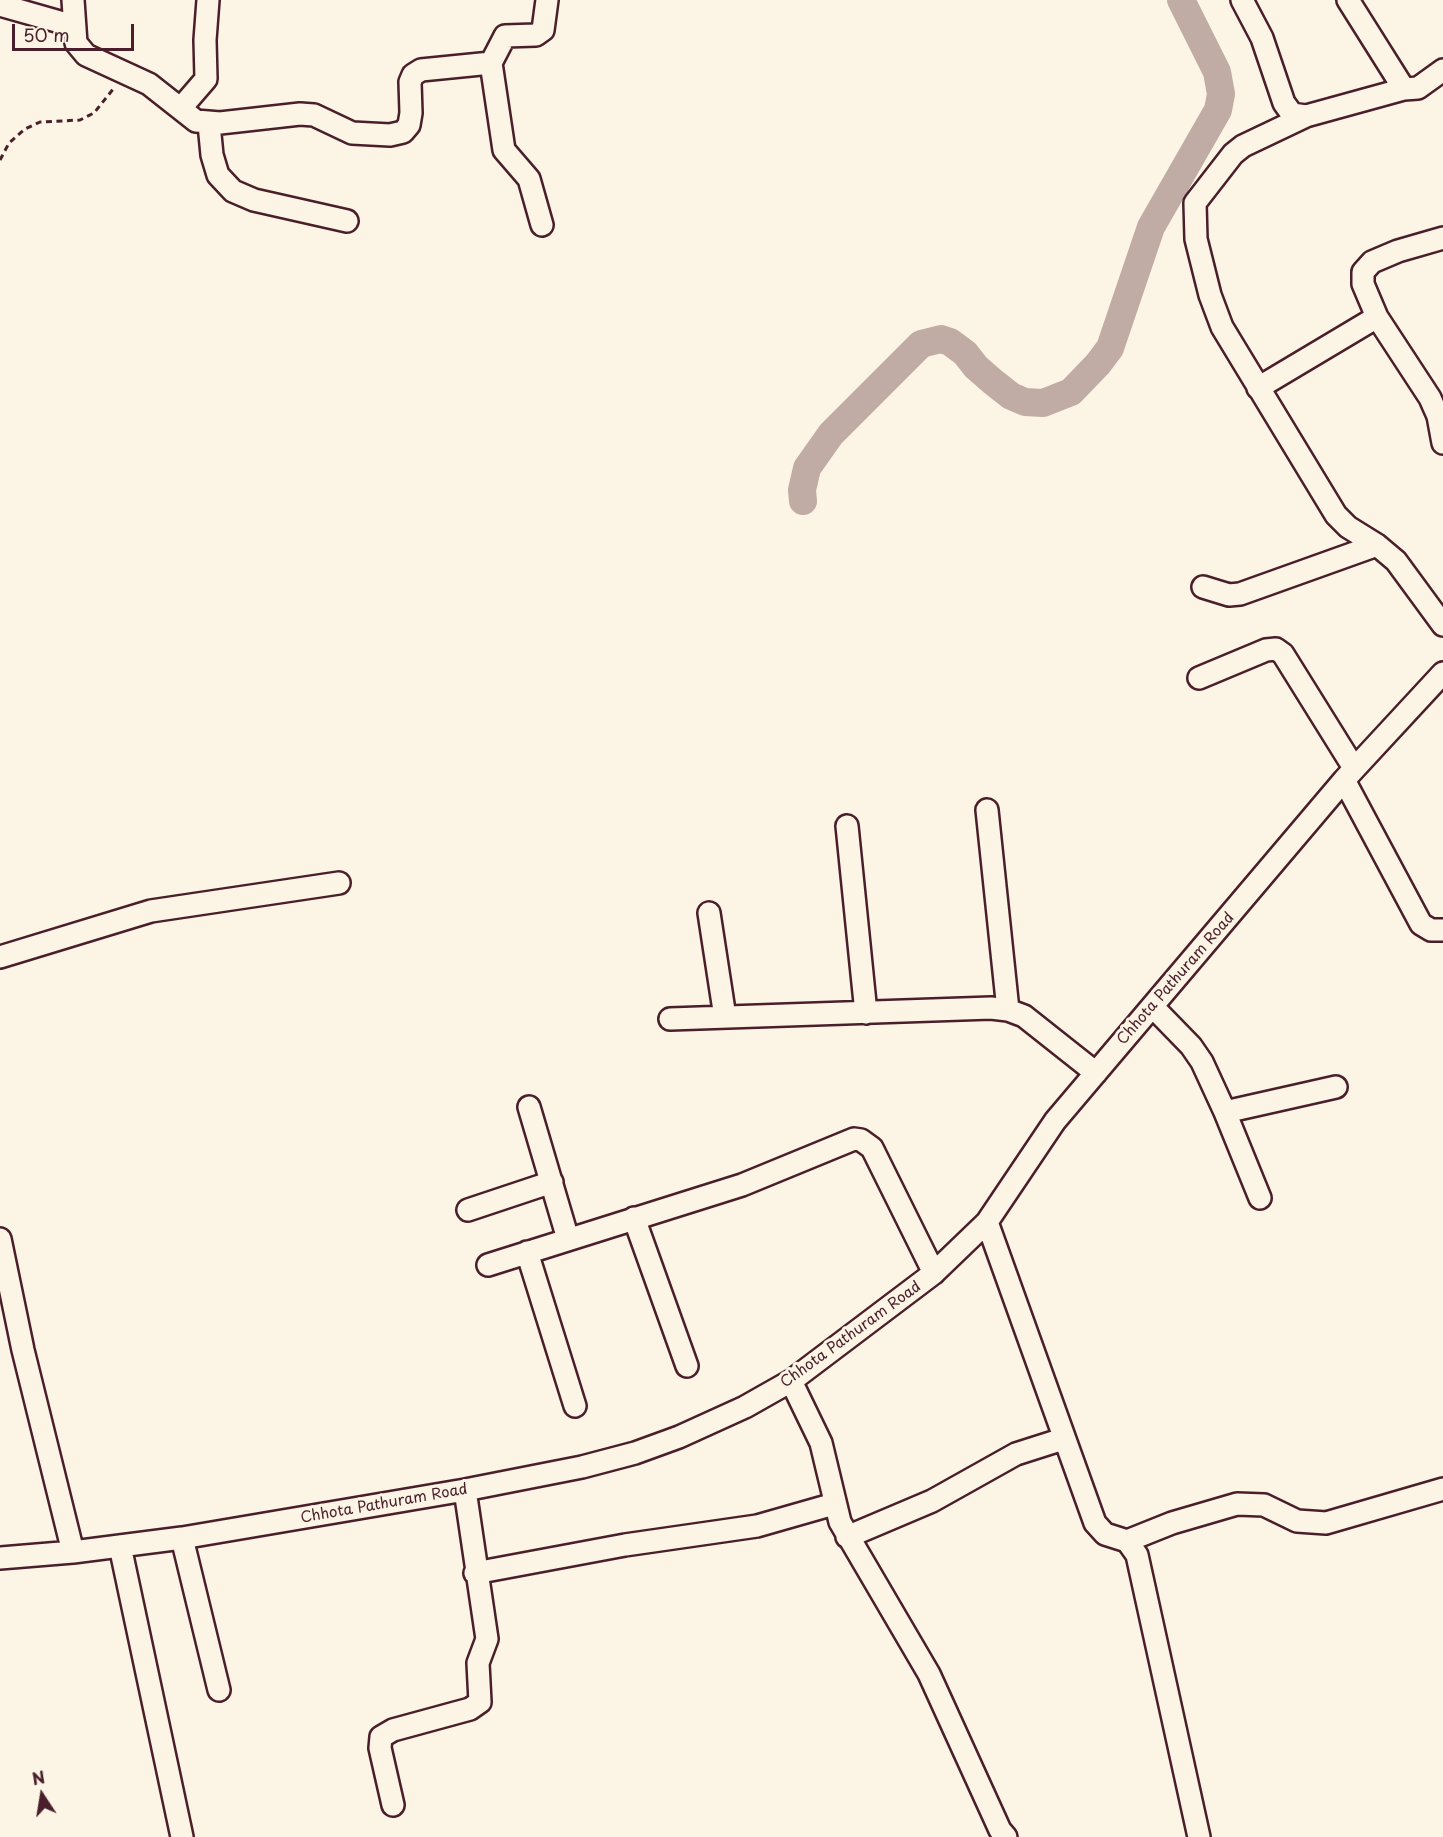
<!DOCTYPE html>
<style>
body{margin:0}
#map{position:relative;width:1443px;height:1837px;overflow:hidden;background:#fcf5e5;font-family:"Playpen Sans",sans-serif}
canvas{display:block}
.north{position:absolute;left:12px;top:1765px;width:60px;height:60px;-webkit-text-stroke:4px #fcf5e5;paint-order:stroke;rotate:348deg;font-size:16px;font-weight:700;line-height:24px;text-align:center;color:#4a1f2b}
.north::after{content:'';display:block;margin:auto;width:21px;height:27px;background:#4a1f2b;clip-path:polygon(50% 0,100% 100%,50% 72%,0 100%)}
.scale{position:absolute;left:12px;top:24px;width:122px;height:27px;box-sizing:border-box;border:3px solid #4a1f2b;border-top:0;padding-left:8px;font-size:18px;line-height:21px;white-space:nowrap;color:#4a1f2b;-webkit-text-stroke:4px #fcf5e5;paint-order:stroke}
</style>
<div id="map">
<canvas width="1443" height="1837"></canvas>
<div class="north">N</div>
<div class="scale">50 m</div>
</div>
<script>
const g = document.querySelector('canvas').getContext('2d');
g.lineJoin = 'round';
const toPath = rows => new Path2D(rows.map(r => 'M' + r).join(''));
function strokePath(path, color, width, dash) { g.strokeStyle = color; g.lineWidth = width; g.lineCap = dash ? 'butt' : 'round'; g.setLineDash(dash || []); g.stroke(path); }
function label(font, color, halo, rows, align = 'center') {
  g.font = font + ' "Playpen Sans",sans-serif'; g.lineWidth = 6; g.setLineDash([]); g.textBaseline = 'middle'; g.strokeStyle = halo; g.fillStyle = color; for (const [text, x, y, turn = 0] of rows) {
    g.save(); g.translate(x, y); g.rotate((+turn || 0) * Math.PI / 180); g.textAlign = isNaN(turn) ? turn : align; if (halo) g.strokeText(text, 0, 0); g.fillText(text, 0, 0); g.restore();
  }
}
const river = toPath([
 [803,501,802,490,807,468,831,434,921,344,941,339,950,342,965,353,976,367,992,381,1011,396,1025,402,1043,403,1071,392,1098,364,1110,348,1151,227,1218,110,1221,94,1217,72,1181,0]
]);
const path = toPath([
 [0,160,9,143,25,129,40,122,80,120,94,113,114,88]
]);
const minor = toPath([
 [73,0,76,43,86,55,149,84,196,121,220,123,300,114,314,115,352,133,390,135,403,132,409,125,411,113,410,82,413,75,421,70,491,63,505,36,536,35,543,30,547,0],
 [1242,0,1262,38,1284,103,1292,114,1306,116,1404,89],
 [1348,0,1404,89,1418,88,1443,70],
 [0,5,74,26],
 [491,63,504,150,529,179,542,225],
 [181,108,206,79,205,40,208,0],
 [1306,116,1243,146,1233,154,1195,203,1196,239,1210,295,1222,327,1336,515,1348,527,1377,545,1396,561,1443,625],
 [209,124,212,155,218,175,233,191,254,200,347,221],
 [1443,238,1398,251,1372,262,1363,272,1363,284,1377,317,1430,398,1438,416,1443,443],
 [1258,388,1377,317],
 [1203,587,1229,595,1240,594,1377,545],
 [1199,678,1266,650,1276,649,1283,654,1354,768],
 [1344,780,1421,924,1431,930,1443,930],
 [987,810,1008,1010],
 [847,826,866,1013],
 [709,913,725,1017],
 [0,957,151,911,339,883],
 [1153,1007,1191,1046,1202,1062,1225,1112,1260,1198],
 [670,1019,991,1008,1008,1010,1024,1016,1096,1073],
 [529,1107,568,1239],
 [1225,1112,1336,1087],
 [468,1210,552,1182],
 [634,1218,687,1366],
 [987,1222,1095,1523,1105,1534,1127,1541,1137,1555,1199,1837],
 [0,1239,23,1350,73,1552],
 [527,1252,575,1406],
 [488,1265,742,1185,854,1139,861,1140,872,1148,934,1273],
 [791,1381,821,1443,840,1522,929,1674,1000,1830,1006,1837],
 [847,1537,932,1501,1016,1454,1063,1439],
 [182,1538,219,1690],
 [1127,1541,1172,1523,1237,1504,1264,1505,1297,1521,1326,1523,1443,1489],
 [120,1546,182,1837],
 [0,1558,73,1552,182,1538,465,1490,582,1467,635,1453,679,1437,745,1407,791,1381,934,1273,987,1222,1055,1121,1344,780,1443,673],
 [475,1573,625,1545,757,1526,834,1504],
 [393,1805,380,1748,381,1737,393,1730,470,1709,480,1702,478,1663,487,1639,465,1490]
]);
const streetNames = [
 ["Chhota Pathuram Road",1176,979,-49],
 ["Chhota Pathuram Road",851,1335,-36],
 ["Chhota Pathuram Road",384,1504,-10]
];
strokePath(river, '#c0aca5', 28);
strokePath(minor, '#4a1f2b', 26);
strokePath(path, '#4a1f2b', 3, [6, 4.5]);
strokePath(minor, '#fcf5e5', 21);
label('15px', '#4a1f2b', '#fcf5e5', streetNames);
</script>
